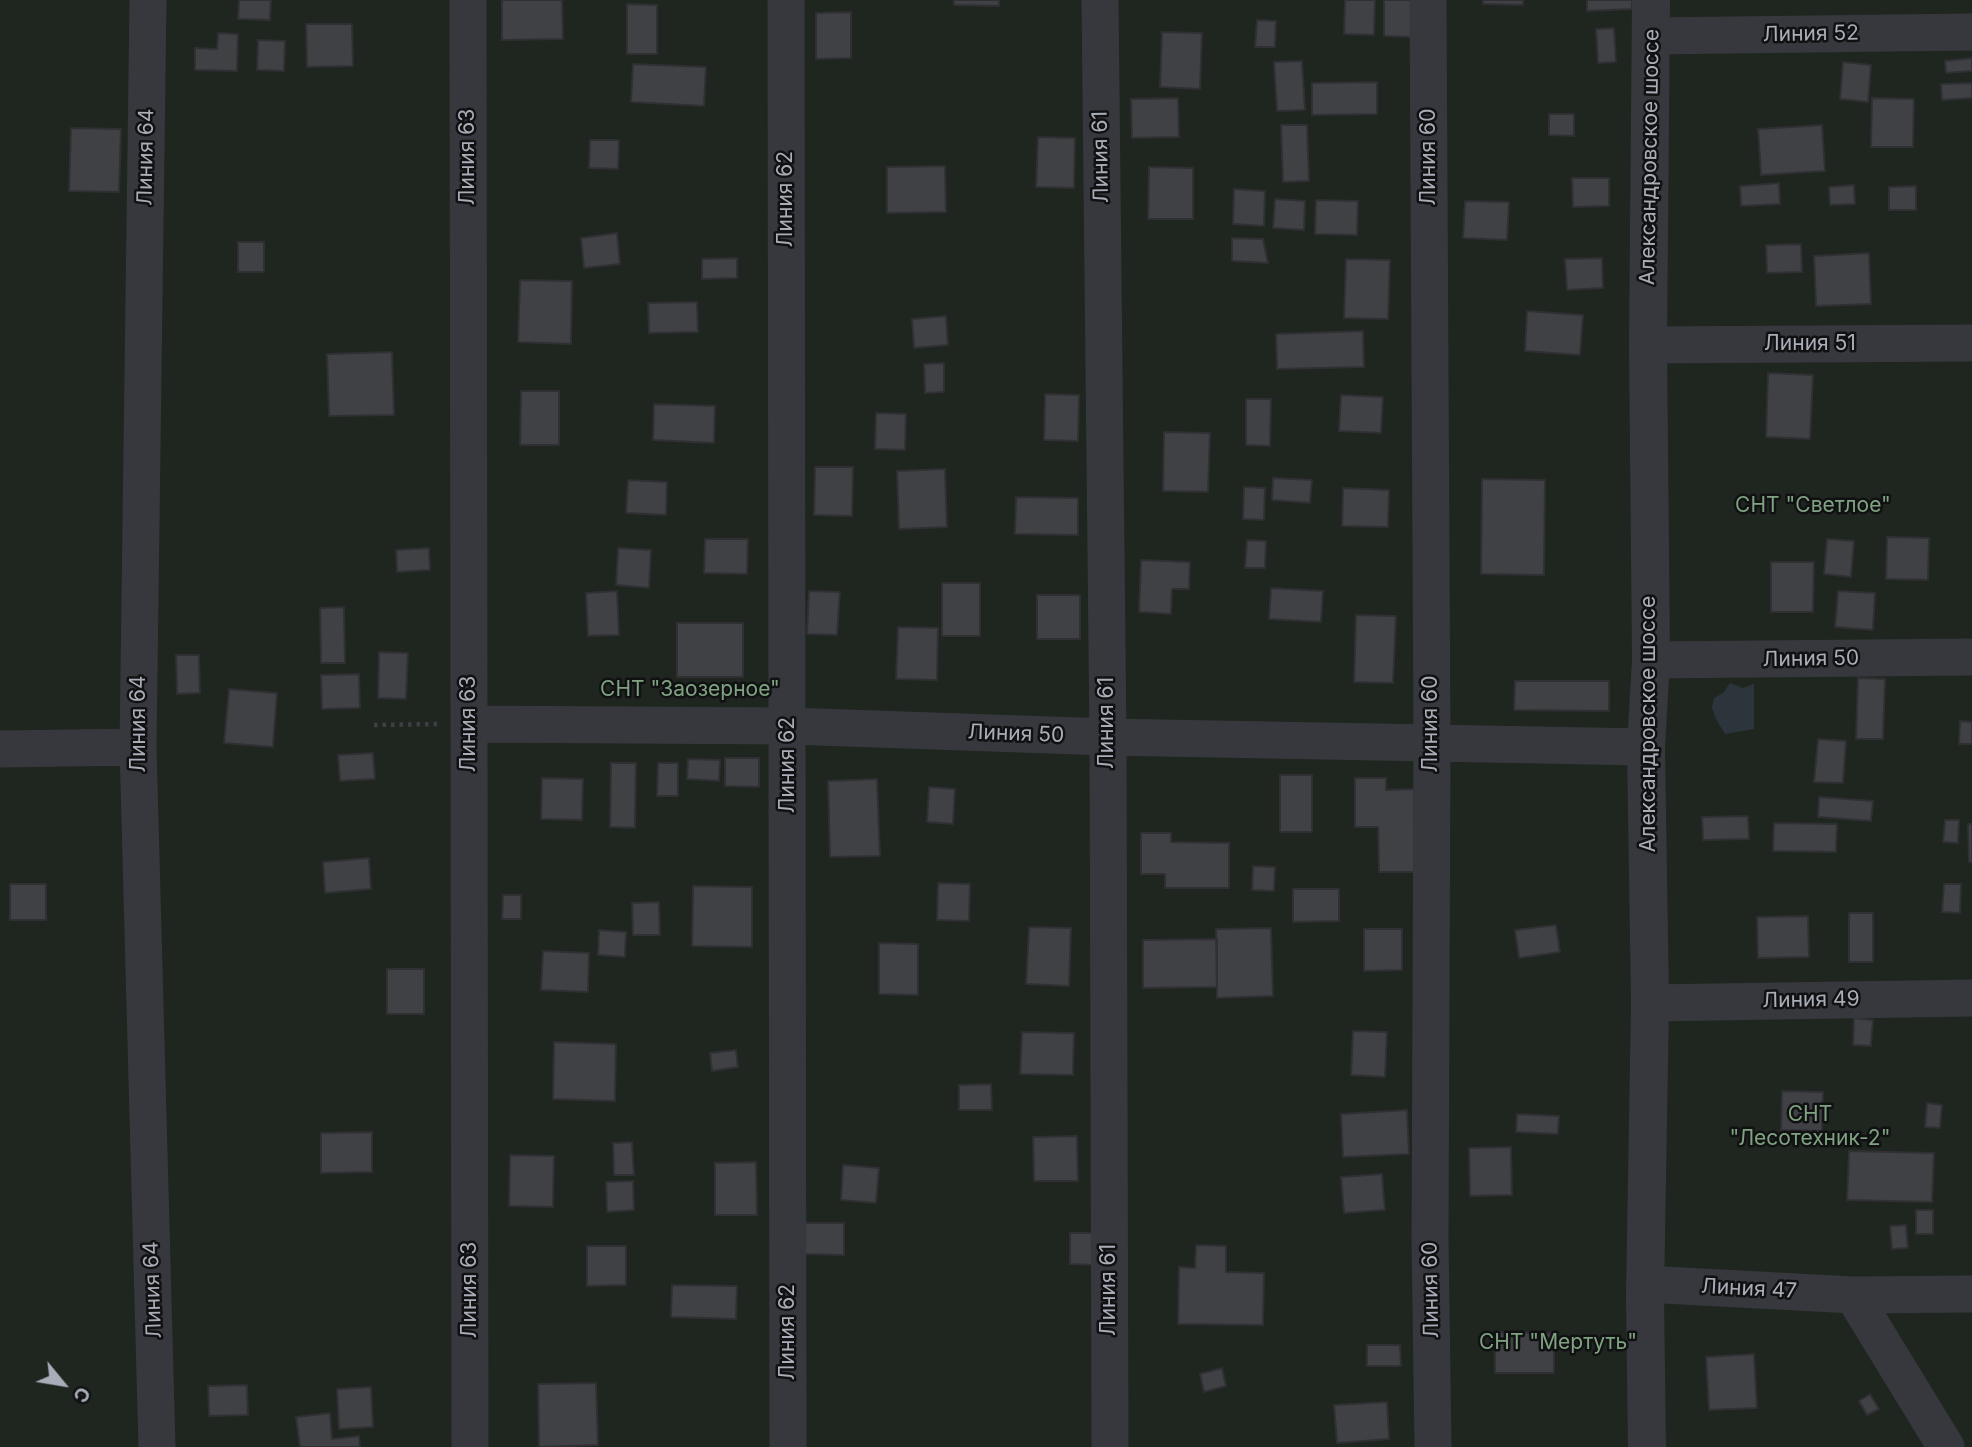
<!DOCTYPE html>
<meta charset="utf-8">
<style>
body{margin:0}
#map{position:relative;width:1972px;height:1447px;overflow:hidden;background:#161618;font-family:Inter,sans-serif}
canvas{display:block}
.north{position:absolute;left:28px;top:1349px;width:70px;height:70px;-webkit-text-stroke:5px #111113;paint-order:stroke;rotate:120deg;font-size:19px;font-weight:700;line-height:28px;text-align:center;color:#a8adb8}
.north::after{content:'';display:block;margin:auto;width:24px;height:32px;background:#a8adb8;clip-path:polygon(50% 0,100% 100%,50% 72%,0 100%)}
</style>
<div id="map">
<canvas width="1972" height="1447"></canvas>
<div class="north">С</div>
</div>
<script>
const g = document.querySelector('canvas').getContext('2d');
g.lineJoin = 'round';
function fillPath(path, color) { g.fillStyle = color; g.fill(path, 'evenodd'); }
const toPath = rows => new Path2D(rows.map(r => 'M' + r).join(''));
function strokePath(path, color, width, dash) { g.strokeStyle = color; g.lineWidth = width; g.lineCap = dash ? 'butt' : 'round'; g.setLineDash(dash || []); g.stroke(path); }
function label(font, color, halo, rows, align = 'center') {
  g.font = font + ' Inter,sans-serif'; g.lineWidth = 5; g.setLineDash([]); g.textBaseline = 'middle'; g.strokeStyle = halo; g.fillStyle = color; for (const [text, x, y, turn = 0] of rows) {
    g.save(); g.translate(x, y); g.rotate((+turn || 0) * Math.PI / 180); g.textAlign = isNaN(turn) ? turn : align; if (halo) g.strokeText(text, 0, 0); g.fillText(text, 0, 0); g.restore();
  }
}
const green = toPath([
 [0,0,1972,0,1972,1447,0,1447]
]);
const water = toPath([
 [1730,683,1743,688,1754,684,1754,729,1725,734,1716,719,1712,708,1714,698,1723,693]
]);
const building = toPath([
 [239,0,271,0,270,20,238,19,239,0],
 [502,0,562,0,563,39,502,40,502,0],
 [954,0,999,0,999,6,954,5,954,0],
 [1345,0,1375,0,1374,35,1344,34,1345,0],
 [1384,0,1412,0,1411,37,1384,36,1384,0],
 [1483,0,1523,0,1523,5,1483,4,1483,0],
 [1587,0,1632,0,1632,9,1587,11,1587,0],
 [627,4,657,5,657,54,627,54,627,4],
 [851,12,851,58,816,59,816,13,851,12],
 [1257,20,1276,21,1275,47,1255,47,1257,20],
 [306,24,352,24,353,66,307,67,306,24],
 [1614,28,1616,62,1598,63,1596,29,1614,28],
 [1162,32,1202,33,1200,89,1160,87,1162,32],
 [218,33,238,34,237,71,195,70,195,48,217,49,218,33],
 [258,40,285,41,284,71,257,70,258,40],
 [1972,58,1972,71,1946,73,1945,61,1972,58],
 [1302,61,1305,110,1277,111,1274,62,1302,61],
 [1843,62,1871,65,1868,102,1840,99,1843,62],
 [633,64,706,67,704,106,631,102,633,64],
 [1377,82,1377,114,1312,115,1312,83,1377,82],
 [1972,83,1972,98,1942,100,1941,84,1972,83],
 [1178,98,1179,137,1132,138,1131,99,1178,98],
 [1872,98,1914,99,1913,147,1871,147,1872,98],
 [1549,114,1574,114,1574,136,1549,135,1549,114],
 [1281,125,1307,125,1309,181,1283,182,1281,125],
 [1822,125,1825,171,1761,175,1758,129,1822,125],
 [71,128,121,129,119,192,69,191,71,128],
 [1038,137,1075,138,1074,188,1036,187,1038,137],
 [590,140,619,140,618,169,589,168,590,140],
 [945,166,946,212,887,213,887,167,945,166],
 [1149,167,1193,168,1193,219,1148,219,1149,167],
 [1572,178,1609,178,1609,206,1573,207,1572,178],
 [1779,183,1780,204,1741,206,1740,186,1779,183],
 [1854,185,1855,204,1830,205,1829,187,1854,185],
 [1916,186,1916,210,1889,210,1889,187,1916,186],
 [1234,189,1265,191,1264,226,1233,224,1234,189],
 [1275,199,1305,201,1304,230,1273,228,1275,199],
 [1316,200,1358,201,1357,235,1315,234,1316,200],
 [1465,201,1509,202,1507,240,1463,238,1465,201],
 [617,233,620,264,584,268,581,238,617,233],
 [1232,238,1263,239,1268,263,1232,261,1232,238],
 [238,242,264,242,264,272,238,272,238,242],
 [1801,244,1802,272,1767,273,1766,245,1801,244],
 [1869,253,1871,304,1816,306,1814,256,1869,253],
 [737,258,737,278,702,279,702,259,737,258],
 [1602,258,1603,288,1567,290,1565,259,1602,258],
 [1346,259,1390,260,1388,319,1344,318,1346,259],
 [520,280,572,281,571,344,518,342,520,280],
 [697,302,698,332,649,333,648,303,697,302],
 [1527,311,1583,315,1580,355,1525,351,1527,311],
 [946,316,948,345,914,348,912,319,946,316],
 [1363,331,1364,367,1277,369,1276,334,1363,331],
 [392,352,394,415,329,416,327,354,392,352],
 [944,363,944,392,925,393,924,364,944,363],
 [1768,373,1813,375,1810,439,1766,437,1768,373],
 [521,391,559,391,559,445,520,445,521,391],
 [1045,394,1079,395,1078,441,1044,440,1045,394],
 [1341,395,1383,397,1381,433,1339,431,1341,395],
 [1246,399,1271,399,1270,446,1246,445,1246,399],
 [654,404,715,406,714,443,653,440,654,404],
 [876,413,906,414,905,450,875,449,876,413],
 [1164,432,1210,433,1208,492,1163,491,1164,432],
 [815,467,853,467,852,516,814,515,815,467],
 [945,469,947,527,899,529,897,471,945,469],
 [1273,478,1312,480,1310,503,1272,500,1273,478],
 [1482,479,1545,480,1544,575,1481,574,1482,479],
 [628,480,667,482,666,515,626,513,628,480],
 [1244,487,1265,488,1264,520,1243,519,1244,487],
 [1343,488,1389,490,1388,527,1342,526,1343,488],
 [1016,497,1078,498,1078,535,1015,534,1016,497],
 [1887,537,1929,538,1928,580,1886,579,1887,537],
 [705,539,748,539,747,574,704,573,705,539],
 [1827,539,1854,541,1851,577,1824,574,1827,539],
 [1247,540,1266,541,1265,568,1245,568,1247,540],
 [429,548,430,570,397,572,396,550,429,548],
 [618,548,651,550,649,588,616,585,618,548],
 [1141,560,1190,562,1189,589,1172,589,1171,614,1139,612,1141,560],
 [1771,562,1814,562,1813,612,1771,612,1771,562],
 [942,583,980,583,980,636,942,636,942,583],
 [1271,588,1323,591,1321,622,1269,619,1271,588],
 [617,591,619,635,588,636,586,593,617,591],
 [809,591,840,592,837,635,807,634,809,591],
 [1838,591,1875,593,1873,630,1835,627,1838,591],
 [1037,595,1080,595,1080,639,1037,639,1037,595],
 [344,607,345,663,321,663,320,608,344,607],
 [1356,615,1396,616,1393,683,1354,682,1356,615],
 [677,623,743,623,743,677,677,677,677,623],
 [898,627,938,628,937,680,896,679,898,627],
 [379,652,408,653,406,699,378,698,379,652],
 [176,655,199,655,200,693,177,694,176,655],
 [359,674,360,708,322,709,321,675,359,674],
 [1858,678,1885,679,1883,739,1856,739,1858,678],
 [1515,681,1609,681,1609,711,1514,710,1515,681],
 [229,689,277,693,273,747,224,743,229,689],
 [1960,721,1972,722,1972,744,1959,744,1960,721],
 [1818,739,1846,741,1843,783,1814,782,1818,739],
 [373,753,375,779,340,781,338,755,373,753],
 [725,758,759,758,759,787,725,786,725,758],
 [688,759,720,760,719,781,687,779,688,759],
 [611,763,636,763,635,828,610,827,611,763],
 [658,763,678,763,678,796,657,796,658,763],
 [1280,775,1312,775,1312,832,1280,832,1280,775],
 [542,778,583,779,582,820,541,819,542,778],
 [1355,778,1386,778,1386,790,1414,789,1415,872,1379,872,1378,827,1355,827,1355,778],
 [877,779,880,856,830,857,828,781,877,779],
 [929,787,955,789,953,824,927,822,929,787],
 [1819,797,1873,801,1871,821,1818,817,1819,797],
 [1748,816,1749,839,1703,840,1702,817,1748,816],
 [1945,820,1959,820,1958,843,1943,842,1945,820],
 [1774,823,1837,824,1836,852,1773,851,1774,823],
 [1968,824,1972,824,1972,862,1969,862,1968,824],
 [1141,833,1171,833,1171,842,1229,843,1229,888,1165,888,1165,874,1141,874,1141,833],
 [369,858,371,889,325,893,323,862,369,858],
 [1253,866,1275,867,1274,891,1252,890,1253,866],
 [938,883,970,884,969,921,937,920,938,883],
 [10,884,46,884,46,920,10,920,10,884],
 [1944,884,1961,884,1960,913,1942,912,1944,884],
 [693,886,752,887,752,947,692,946,693,886],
 [1293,889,1339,889,1339,921,1293,922,1293,889],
 [503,895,521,895,521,919,502,919,503,895],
 [659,902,660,935,633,935,632,903,659,902],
 [1849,913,1873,913,1873,962,1849,962,1849,913],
 [1808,916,1809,957,1758,958,1757,917,1808,916],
 [1556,925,1560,952,1519,958,1515,930,1556,925],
 [1029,927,1071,928,1069,986,1026,984,1029,927],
 [1271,928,1273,996,1217,998,1216,929,1271,928],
 [1364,929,1402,929,1402,970,1364,971,1364,929],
 [599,930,626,932,625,957,598,955,599,930],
 [1217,939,1217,987,1143,988,1143,940,1217,939],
 [879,943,918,944,918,995,879,994,879,943],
 [543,951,589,953,588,992,541,990,543,951],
 [387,969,424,969,424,1014,387,1014,387,969],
 [1854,1018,1873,1020,1871,1046,1853,1045,1854,1018],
 [1353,1031,1387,1032,1385,1077,1351,1075,1353,1031],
 [1022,1032,1074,1033,1073,1075,1020,1074,1022,1032],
 [554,1042,616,1044,615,1101,553,1099,554,1042],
 [736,1050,738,1067,712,1071,710,1053,736,1050],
 [991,1084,992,1110,959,1110,959,1085,991,1084],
 [1782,1091,1823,1092,1822,1131,1781,1130,1782,1091],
 [1927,1103,1942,1105,1940,1128,1925,1127,1927,1103],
 [1407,1110,1409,1154,1343,1157,1341,1114,1407,1110],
 [1517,1114,1559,1116,1558,1134,1516,1132,1517,1114],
 [372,1132,372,1172,321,1173,321,1133,372,1132],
 [1077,1136,1078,1181,1034,1181,1033,1137,1077,1136],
 [632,1142,634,1175,614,1175,613,1143,632,1142],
 [1511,1147,1512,1195,1470,1196,1469,1148,1511,1147],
 [1849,1151,1934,1153,1932,1202,1847,1200,1849,1151],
 [510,1155,554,1156,553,1207,509,1206,510,1155],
 [756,1162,757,1215,715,1215,715,1163,756,1162],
 [843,1165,879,1168,876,1203,841,1200,843,1165],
 [1382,1174,1385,1210,1344,1213,1341,1177,1382,1174],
 [633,1181,634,1210,607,1212,606,1182,633,1181],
 [1916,1210,1933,1210,1933,1234,1916,1234,1916,1210],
 [805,1223,844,1223,844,1255,805,1254,805,1223],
 [1906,1225,1908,1248,1892,1249,1890,1226,1906,1225],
 [1070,1233,1094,1233,1094,1265,1070,1264,1070,1233],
 [1196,1245,1226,1246,1226,1272,1264,1273,1263,1325,1178,1324,1179,1267,1195,1268,1196,1245],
 [587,1246,626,1246,626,1285,587,1286,587,1246],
 [672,1285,737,1286,736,1319,671,1317,672,1285],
 [1495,1332,1554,1333,1554,1373,1495,1373,1495,1332],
 [1367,1345,1400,1345,1401,1366,1367,1366,1367,1345],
 [1754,1354,1757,1408,1709,1410,1706,1357,1754,1354],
 [1222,1368,1226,1386,1204,1392,1200,1374,1222,1368],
 [596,1383,598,1445,539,1447,538,1384,596,1383],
 [247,1385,248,1415,209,1416,208,1386,247,1385],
 [371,1387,373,1427,339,1429,337,1389,371,1387],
 [1870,1394,1879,1409,1867,1415,1859,1401,1870,1394],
 [1387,1402,1389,1439,1337,1443,1334,1405,1387,1402],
 [330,1413,332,1439,359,1436,360,1447,300,1447,296,1417,330,1413]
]);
const path = toPath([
 [374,725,437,724]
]);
const minor = toPath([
 [148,0,138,747,157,1447],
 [468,0,470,1447],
 [786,0,788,1447],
 [1100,0,1108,737,1110,1447],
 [1428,0,1432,742,1430,1239,1433,1447],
 [1651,36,1972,32],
 [1648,345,1972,343],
 [1651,660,1972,657],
 [469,724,788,726,1108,737,1646,747],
 [0,749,138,747],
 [1650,1003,1972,998],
 [1645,1284,1853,1295,1972,1294],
 [1853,1295,1946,1447]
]);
const tertiary = toPath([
 [1647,1447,1645,1296,1650,1003,1646,747,1651,660,1648,345,1651,0]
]);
const streetNames = [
 ["Линия 52",1811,34,-1],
 ["Линия 64",146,157,-89],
 ["Линия 63",468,157,-90],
 ["Линия 61",1101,157,-91],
 ["Линия 60",1429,157,-90],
 ["Александровское шоссе",1650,157,-89],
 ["Линия 62",786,199,-90],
 ["Линия 51",1810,344],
 ["Линия 50",1811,659,-1],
 ["Линия 61",1107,723,-90],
 ["Линия 64",139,724,-90],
 ["Линия 63",469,724,-90],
 ["Линия 60",1431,724,-90],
 ["Александровское шоссе",1649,724,-90],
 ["Линия 50",1016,734,2],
 ["Линия 62",788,765,-90],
 ["Линия 49",1811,1000,-1],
 ["Линия 47",1749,1289,3],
 ["Линия 64",153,1290,-92],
 ["Линия 63",470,1290,-90],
 ["Линия 61",1109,1290,-90],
 ["Линия 60",1431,1290,-91],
 ["Линия 62",788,1332,-90]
];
const parkNames = [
 ["СНТ \"Светлое\"",1813,506],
 ["СНТ \"Заозерное\"",690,690],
 ["СНТ",1810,1115],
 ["\"Лесотехник-2\"",1810,1139],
 ["СНТ \"Мертуть\"",1558,1343]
];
fillPath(green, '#1e261f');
fillPath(water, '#2c353c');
fillPath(building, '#404145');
strokePath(building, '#303034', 2);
strokePath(path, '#3d3f44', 4.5, [3.5, 5]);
strokePath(minor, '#37383d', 37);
strokePath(tertiary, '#37383d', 38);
label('21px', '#a8adb8', '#111113', streetNames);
label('21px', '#7fa381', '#111113', parkNames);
</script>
